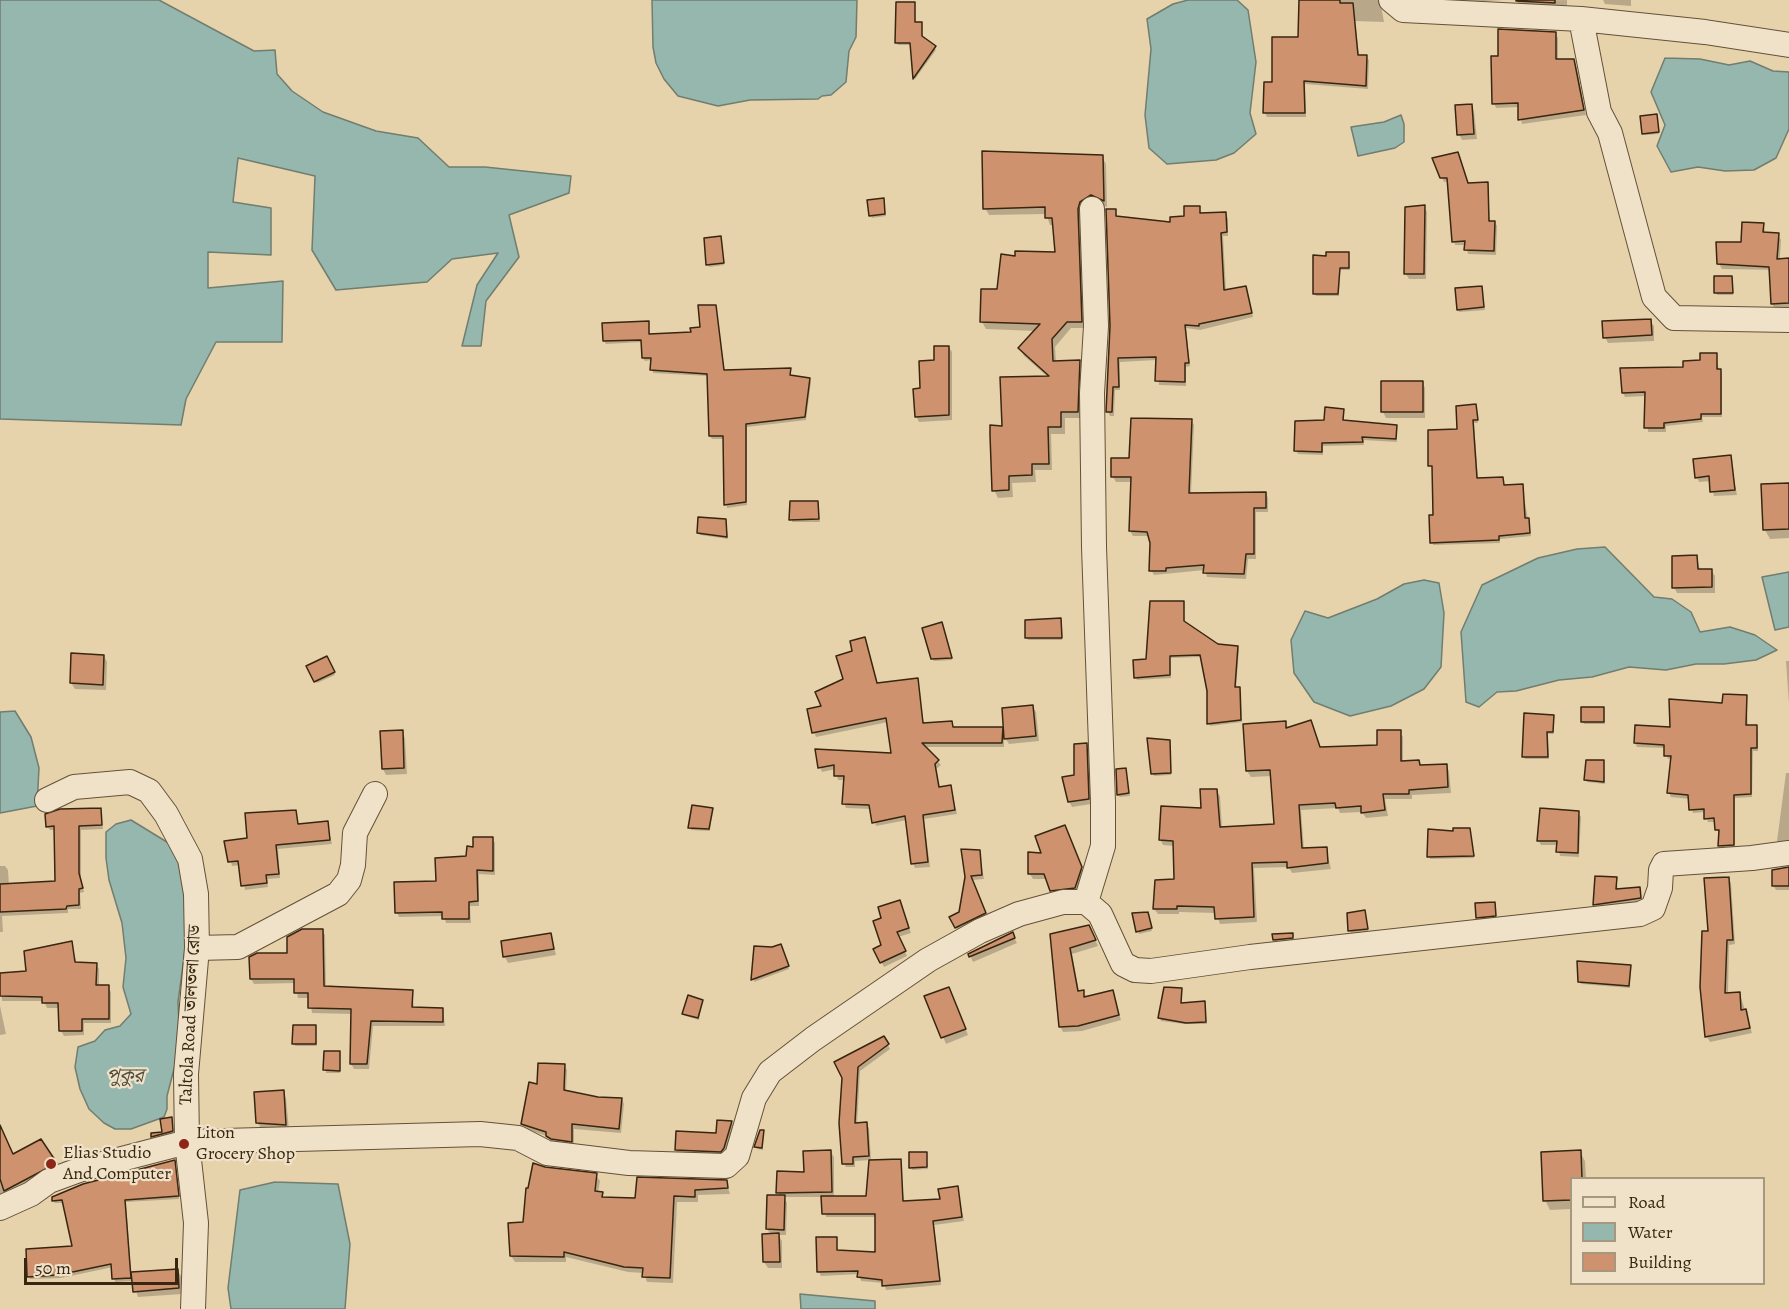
<!DOCTYPE html>
<meta charset="utf-8">
<style>
body{margin:0}
#map{position:relative;width:1789px;height:1309px;overflow:hidden;background:#e6d3ac;font-family:Alegreya,serif}
canvas{display:block}
.legend{position:absolute;left:1570px;top:1177px;width:195px;height:108px;box-sizing:border-box;background:#efe2c9;border:2px solid #a6977f;margin:0;padding:8px 10px;list-style:none;font-size:18px;color:#382610}
.legend li{display:flex;align-items:center;gap:12px;height:30px}
.legend b{width:30px;border:2px solid #a6977f}
.scale{position:absolute;left:24px;top:1258px;width:154px;height:27px;box-sizing:border-box;border:3px solid #382610;border-top:0;padding-left:8px;font-size:18px;line-height:21px;white-space:nowrap;color:#382610;-webkit-text-stroke:4px #efe2c9;paint-order:stroke}
</style>
<div id="map">
<canvas width="1789" height="1309"></canvas>
<ul class="legend">
<li><b style="height:8px;background:#efe2c9"></b>Road</li>
<li><b style="height:16px;background:#96b7ae"></b>Water</li>
<li><b style="height:16px;background:#ce926e"></b>Building</li>
</ul>
<div class="scale">50 m</div>
</div>
<script>
const g = document.querySelector('canvas').getContext('2d');
g.lineJoin = 'round';
function fillPath(path, color) { g.fillStyle = color; g.fill(path, 'evenodd'); }
const toPath = rows => new Path2D(rows.map(r => 'M' + r).join(''));
function strokePath(path, color, width, dash) { g.strokeStyle = color; g.lineWidth = width; g.lineCap = dash ? 'butt' : 'round'; g.setLineDash(dash || []); g.stroke(path); }
function label(font, color, halo, rows, align = 'center') {
  g.font = font + ' Alegreya,"Noto Serif Bengali",serif'; g.lineWidth = 4.5; g.setLineDash([]); g.textBaseline = 'middle'; g.strokeStyle = halo; g.fillStyle = color; for (const [text, x, y, turn = 0] of rows) {
    g.save(); g.translate(x, y); g.rotate((+turn || 0) * Math.PI / 180); g.textAlign = isNaN(turn) ? turn : align; if (halo) g.strokeText(text, 0, 0); g.fillText(text, 0, 0); g.restore();
  }
}
const water = toPath([
 [0,0,159,0,254,51,275,50,277,74,292,91,323,112,376,131,418,138,449,167,485,167,571,176,569,193,509,215,519,257,486,301,481,346,462,346,477,285,498,253,452,259,427,282,336,290,312,250,315,176,238,158,233,202,271,208,271,255,208,252,208,288,283,281,282,342,216,342,186,399,181,425,0,419,0,0],
 [652,0,857,0,856,37,849,51,846,82,831,95,822,96,818,99,750,100,718,106,678,96,664,79,656,63,653,47,652,0],
 [1188,0,1237,0,1248,10,1256,62,1250,113,1256,134,1234,153,1216,160,1167,164,1149,148,1145,115,1151,49,1147,19,1173,4,1188,0],
 [1665,58,1700,59,1729,65,1750,61,1773,71,1789,72,1789,129,1776,158,1754,170,1725,171,1698,167,1671,172,1657,146,1665,125,1651,92,1665,58],
 [1401,115,1404,124,1404,142,1395,148,1358,156,1351,127,1384,122,1401,115],
 [1605,547,1654,597,1672,599,1691,612,1700,632,1730,627,1755,635,1777,650,1756,660,1724,664,1696,664,1666,670,1629,667,1592,677,1559,680,1516,691,1497,692,1479,707,1466,702,1461,632,1482,585,1538,558,1577,549,1605,547],
 [1789,572,1789,627,1775,630,1762,577,1789,572],
 [1424,580,1439,583,1444,613,1441,667,1424,689,1391,706,1350,716,1314,702,1294,673,1291,640,1305,611,1328,618,1377,599,1404,584,1424,580],
 [15,711,31,737,39,768,37,806,0,813,0,712,15,711],
 [131,820,175,847,186,882,188,928,178,1002,180,1046,167,1096,167,1109,164,1117,131,1129,115,1129,104,1123,89,1109,80,1089,75,1067,78,1047,95,1041,105,1030,120,1026,131,1014,123,987,126,958,122,923,109,880,106,858,106,832,116,824,131,820],
 [275,1182,338,1184,350,1244,345,1309,231,1309,228,1288,240,1190,275,1182],
 [800,1294,875,1301,875,1309,801,1309,800,1294]
]);
const shadow = toPath([
 [1300,0,1380,0,1384,22,1355,21,1359,56,1366,57,1369,60,1368,89,1305,84,1306,117,1267,117,1265,113,1274,83,1300,39],
 [1422,0,1504,0,1465,2],
 [1567,0,1567,7,1519,5,1517,1],
 [1603,0,1631,0,1631,6,1605,4],
 [914,3,915,24,922,26,922,38,936,50,915,79,912,45,898,45,896,42],
 [1555,33,1558,38,1558,61,1573,60,1576,65,1586,115,1522,124,1519,107,1496,108,1494,103,1500,57],
 [1471,105,1474,111,1477,139,1462,140,1459,134],
 [1656,116,1659,134,1645,135,1643,133],
 [1102,157,1106,164,1107,207,1096,201,1085,328,1071,328,1055,347,1056,362,1079,362,1083,369,1081,418,1065,418,1065,434,1051,434,1052,470,1035,470,1036,482,1012,483,1013,497,998,498,994,490,1003,427,1048,377,1024,356,1020,349,1036,331,986,329,982,322,1016,257,1057,254,1054,225,1050,225,1046,214,989,215,985,208],
 [1434,159,1468,184,1487,183,1490,222,1495,222,1497,226,1496,255,1468,254,1466,245,1455,245,1449,181,1444,182],
 [884,202,886,216,872,218,871,216],
 [1424,207,1427,212,1426,279,1409,279,1406,274],
 [1199,208,1202,215,1225,214,1228,218,1228,236,1223,236,1226,291,1246,287,1253,317,1200,330,1186,328,1190,366,1186,367,1186,386,1159,385,1157,360,1120,362,1120,390,1115,390,1114,416,1110,416,1108,412,1115,211,1118,218,1172,224],
 [1763,224,1766,234,1778,235,1781,240,1779,270,1722,269,1719,264],
 [720,238,724,265,709,267,708,264],
 [1348,253,1350,270,1340,270,1339,296,1316,296,1315,294],
 [1731,278,1733,295,1717,295,1716,293],
 [1481,287,1485,310,1459,312,1458,309],
 [1789,289,1789,308,1775,309,1772,304],
 [715,306,725,372,790,369,791,377,809,379,811,382,806,420,747,427,747,505,727,508,724,439,712,439,710,436,708,376,653,373,652,360,645,361,643,358,643,342,606,344,604,341,648,322,650,335,692,334,701,328],
 [1650,321,1654,326,1654,341,1608,343,1605,337],
 [949,347,952,352,952,420,919,422,916,416,922,390,936,362],
 [1716,354,1719,370,1722,374,1722,417,1702,417,1703,422,1666,426,1666,432,1648,432,1646,396,1625,397,1623,393],
 [1422,382,1425,388,1425,418,1386,418,1383,412,1383,383],
 [1475,405,1478,423,1474,423,1478,479,1502,479,1504,487,1522,486,1531,536,1500,539,1500,543,1433,545,1433,468,1430,465,1459,431],
 [1343,410,1344,422,1396,426,1397,442,1363,440,1364,445,1323,446,1323,455,1298,454,1296,451,1299,420,1326,422],
 [1191,420,1194,425,1191,494,1266,493,1268,498,1268,512,1256,512,1256,559,1248,559,1246,579,1207,577,1205,570,1154,575,1151,570,1150,536,1133,536,1130,531,1132,482,1116,482,1113,477,1131,460],
 [1730,456,1737,495,1714,496,1711,481,1699,482,1697,477],
 [1789,484,1789,538,1770,539,1765,530],
 [791,503,817,503,820,522,792,522],
 [726,521,728,539,700,535,698,533],
 [1697,557,1700,570,1711,570,1715,576,1715,593,1677,593,1674,587],
 [1183,602,1184,623,1217,646,1238,648,1239,650,1236,689,1241,691,1242,722,1210,726,1208,690,1202,657,1170,658,1171,678,1137,680,1136,678],
 [1060,620,1062,640,1028,640,1027,638],
 [943,627,952,660,934,661,932,658],
 [866,643,878,685,917,680,924,724,951,723,955,728,1002,728,1006,735,1032,706,1036,712,1039,741,1009,744,1004,736,1004,747,924,747,941,765,936,769,940,789,951,787,957,814,924,819,930,867,915,868,913,863,907,820,876,826,871,809,846,808,844,803,845,780,838,780,836,769,822,772,820,767,892,755,888,722,816,737,814,732,824,707,845,680,854,652],
 [72,655,104,656,107,662,106,690,75,689,71,683],
 [327,657,335,675,317,683,308,666],
 [1786,661,1789,661,1789,704],
 [1746,696,1748,727,1756,727,1758,731,1758,751,1753,751,1752,797,1735,798,1735,848,1722,849,1716,822,1708,822,1705,812,1693,813,1690,799,1671,797,1669,793,1672,759,1668,759,1665,748,1637,747,1635,743],
 [1603,708,1605,724,1584,724,1583,722],
 [1554,716,1554,734,1548,734,1549,759,1525,759,1524,757],
 [1285,722,1289,729,1311,722,1321,748,1378,746,1400,732,1403,737,1403,762,1419,761,1422,767,1446,765,1449,771,1451,793,1412,795,1412,799,1385,799,1388,816,1366,818,1362,812,1340,813,1338,808,1301,810,1304,850,1326,848,1331,869,1292,873,1289,867,1254,868,1257,922,1220,924,1216,913,1179,912,1179,914,1158,914,1154,909,1176,881,1174,846,1163,845,1160,839,1202,810,1216,790,1220,796,1222,828,1276,825,1272,776,1251,777,1247,771,1245,725],
 [402,732,405,738,407,774,386,775,383,769],
 [1169,741,1171,775,1154,776,1153,774],
 [1086,745,1089,750,1091,804,1072,807,1069,801],
 [1603,762,1605,784,1587,782,1586,780],
 [1125,770,1130,796,1120,797,1118,795],
 [1786,773,1789,773,1789,844,1779,845,1777,841],
 [712,809,710,831,691,830,690,827],
 [100,810,103,829,81,830,81,879,84,892,80,893,81,909,68,909,68,913,2,916,3,932,0,932,0,866,5,866,8,870,9,885,57,883,55,830,50,830,47,826],
 [295,811,299,826,327,823,332,844,278,849,280,878,267,879,268,887,245,890,240,865,232,866,226,843,249,839],
 [1578,813,1581,817,1579,857,1560,856,1558,845,1541,845,1539,841],
 [1429,830,1470,832,1474,858,1430,859],
 [1067,832,1084,874,1078,893,1055,896,1047,879,1033,879,1030,874],
 [492,838,495,843,495,875,479,874,479,906,470,906,471,923,446,923,444,916,399,917,397,912],
 [979,852,984,879,972,880,987,918,959,932,951,917,960,913,966,877],
 [1789,868,1789,890,1776,890,1773,885],
 [1728,878,1731,883,1735,944,1729,945,1728,994,1740,994,1752,1033,1710,1042,1707,1037,1710,932],
 [1616,879,1618,890,1639,888,1643,903,1598,909,1595,904],
 [1494,904,1496,918,1479,920,1478,917],
 [902,906,911,933,898,937,907,956,884,967,875,950,883,946],
 [1365,912,1368,931,1351,933,1350,930],
 [1148,917,1152,931,1139,934,1138,931],
 [322,930,325,935,326,988,412,992,414,1008,443,1009,445,1026,373,1026,369,1069,354,1069,351,1064,352,1014,312,1013,310,998,298,998,295,983,254,984,251,979,251,958,289,955],
 [1092,932,1098,946,1072,954,1079,992,1083,992,1087,998,1112,991,1121,1020,1082,1031,1063,1032,1060,1026,1052,935],
 [1012,934,1017,943,973,962,970,955],
 [551,935,556,955,508,963,505,957,503,943],
 [1292,935,1294,940,1276,942,1274,940],
 [71,943,77,964,96,964,99,969,99,987,108,987,111,992,111,1023,84,1023,84,1035,64,1036,61,1031,60,1008,47,1008,44,1001,2,1001,0,976,26,977,26,953],
 [756,947,782,948,789,969,754,982],
 [1630,967,1630,988,1581,984,1580,981],
 [1181,990,1182,1004,1204,1002,1207,1024,1184,1024,1161,1021,1160,1018],
 [952,995,968,1035,946,1044,926,997],
 [702,1001,699,1020,686,1016,684,1014],
 [0,1006,6,1034,0,1035],
 [315,1027,317,1046,295,1046,294,1043],
 [884,1038,890,1049,860,1071,857,1124,866,1124,869,1128,871,1160,855,1161,855,1167,846,1167,844,1163,843,1078],
 [326,1052,339,1052,340,1073,326,1073],
 [564,1065,567,1070,566,1092,598,1098,622,1099,624,1104,621,1133,574,1129,574,1146,555,1144,547,1136,525,1129,522,1124,538,1085],
 [283,1092,286,1098,289,1130,261,1128,257,1122],
 [172,1118,173,1133,154,1138,153,1136,164,1133],
 [732,1122,734,1127,724,1156,679,1155,676,1150,717,1135],
 [763,1132,763,1150,757,1149,756,1147],
 [41,1141,58,1169,0,1198,0,1148,13,1156],
 [831,1152,834,1157,834,1198,867,1198,871,1160,900,1160,904,1203,941,1201,957,1188,964,1221,934,1225,941,1285,886,1290,884,1283,861,1281,859,1274,821,1276,819,1272,836,1238,838,1252,876,1254,876,1217,826,1217,823,1197,784,1197,787,1203,786,1235,778,1235,782,1241,782,1268,768,1268,764,1262,764,1235,771,1235,767,1229,780,1197,778,1192],
 [1580,1152,1585,1161,1586,1178,1572,1178,1572,1209,1550,1210,1545,1200],
 [926,1153,928,1169,912,1170,911,1167],
 [174,1162,179,1199,126,1202,131,1274,177,1270,181,1276,182,1294,138,1297,133,1281,115,1282,113,1267,61,1278,30,1279,29,1276,74,1248,64,1203,55,1203,53,1200],
 [545,1169,596,1175,600,1181,598,1193,605,1198,637,1199,726,1181,730,1194,698,1195,698,1202,677,1202,673,1283,647,1282,644,1273,628,1272,566,1257,566,1262,515,1262,511,1256]
]);
const building = toPath([
 [1299,0,1340,0,1340,3,1353,3,1358,55,1367,55,1366,86,1304,81,1305,113,1263,113,1264,82,1272,82,1272,37,1298,37,1299,0],
 [1516,0,1555,0,1555,3,1516,1,1516,0],
 [896,2,915,2,915,22,922,22,922,36,936,46,913,79,910,43,895,43,896,2],
 [1498,29,1556,32,1556,59,1574,59,1584,110,1518,120,1518,103,1492,104,1491,56,1498,56,1498,29],
 [1472,104,1474,134,1457,135,1455,105,1472,104],
 [1657,114,1659,132,1642,134,1640,116,1657,114],
 [982,151,1103,155,1104,201,1091,195,1080,202,1078,209,1082,322,1067,322,1052,339,1053,361,1080,360,1078,412,1061,412,1061,427,1048,427,1049,464,1032,464,1032,475,1009,476,1009,490,992,491,990,435,990,425,1002,426,1000,377,1049,376,1018,348,1040,324,980,322,981,289,997,289,1001,254,1015,256,1015,251,1055,252,1052,218,1045,218,1045,207,983,209,982,151],
 [1458,152,1468,183,1488,182,1489,221,1495,221,1494,251,1464,250,1465,241,1452,242,1447,178,1440,178,1432,158,1458,152],
 [884,198,885,214,869,216,867,200,884,198],
 [1425,205,1424,274,1404,274,1405,207,1425,205],
 [1184,206,1200,206,1200,213,1226,212,1227,232,1221,233,1224,290,1246,286,1252,313,1199,324,1199,326,1185,325,1189,363,1185,363,1185,382,1155,381,1156,357,1118,358,1119,387,1113,387,1112,412,1106,412,1110,326,1106,209,1116,209,1116,216,1170,222,1170,217,1184,216,1184,206],
 [1742,222,1764,223,1763,232,1779,233,1777,259,1789,258,1789,303,1771,304,1769,267,1717,264,1716,242,1741,242,1742,222],
 [721,236,724,263,706,265,704,238,721,236],
 [1326,252,1349,252,1349,268,1340,268,1338,294,1313,294,1313,255,1326,256,1326,252],
 [1714,276,1732,276,1733,293,1714,293,1714,276],
 [1482,286,1484,307,1457,310,1455,288,1482,286],
 [698,305,716,305,724,370,791,368,790,375,810,378,805,417,746,424,746,502,724,505,723,436,709,436,707,374,650,370,651,358,642,358,641,340,603,341,602,323,649,321,649,334,691,332,690,328,700,327,698,305],
 [1651,319,1652,335,1603,338,1602,321,1651,319],
 [934,346,949,346,949,415,915,417,913,389,920,388,919,361,934,360,934,346],
 [1700,353,1717,353,1717,369,1721,369,1721,414,1701,414,1701,419,1664,423,1664,428,1644,428,1645,392,1622,393,1620,368,1683,367,1683,361,1700,360,1700,353],
 [1381,381,1423,381,1423,412,1381,412,1381,381],
 [1476,404,1478,420,1473,420,1477,478,1503,477,1504,485,1523,484,1525,518,1529,518,1530,533,1499,536,1499,540,1430,543,1429,515,1433,515,1432,466,1428,466,1428,430,1457,429,1456,406,1476,404],
 [1325,407,1344,409,1343,420,1397,425,1396,439,1362,437,1363,442,1322,443,1322,452,1294,451,1295,421,1324,420,1325,407],
 [1131,418,1192,419,1189,493,1266,492,1266,508,1254,508,1254,554,1246,554,1244,574,1203,573,1204,565,1166,568,1166,571,1149,571,1150,543,1147,532,1129,531,1131,477,1111,477,1111,458,1129,458,1131,418],
 [1731,455,1735,490,1710,492,1709,476,1695,478,1693,459,1731,455],
 [1789,483,1789,529,1763,530,1761,484,1789,483],
 [790,501,818,501,819,519,789,520,790,501],
 [698,517,726,519,727,537,697,533,698,517],
 [1697,555,1698,569,1712,569,1712,587,1672,588,1672,556,1697,555],
 [1150,601,1184,601,1184,621,1218,644,1238,646,1235,687,1240,687,1241,720,1207,724,1207,691,1200,655,1170,656,1170,675,1134,678,1133,660,1146,659,1150,601],
 [1061,618,1062,638,1025,638,1025,620,1061,618],
 [942,622,952,658,931,659,922,628,942,622],
 [865,637,877,683,918,678,923,723,952,721,953,727,1003,727,1002,743,922,743,939,760,935,764,939,787,951,785,955,810,923,815,928,862,911,864,905,816,872,823,869,805,842,804,844,776,834,776,834,765,818,768,815,749,891,753,886,718,812,733,807,709,821,706,815,692,843,679,836,656,852,651,850,641,865,637],
 [71,653,104,655,103,685,70,683,71,653],
 [327,656,335,672,314,682,306,666,327,656],
 [1723,694,1747,695,1746,725,1757,725,1757,748,1751,748,1751,794,1734,795,1734,845,1718,846,1719,830,1715,830,1714,818,1704,819,1704,809,1689,810,1688,795,1667,793,1671,756,1664,756,1664,745,1634,743,1635,725,1670,727,1669,699,1722,703,1723,694],
 [1033,705,1036,736,1004,739,1002,708,1033,705],
 [1581,707,1604,707,1604,722,1581,722,1581,707],
 [1524,713,1554,715,1553,732,1547,732,1548,757,1522,757,1524,713],
 [1311,720,1320,747,1377,745,1377,730,1401,730,1401,761,1419,760,1420,765,1447,764,1448,787,1409,790,1409,794,1383,794,1385,810,1361,813,1361,806,1336,808,1335,803,1299,805,1302,848,1327,847,1328,863,1287,868,1287,862,1252,863,1254,917,1215,919,1214,907,1177,906,1177,909,1153,909,1155,880,1174,879,1173,841,1159,840,1161,806,1201,808,1200,789,1217,789,1220,827,1274,824,1270,770,1246,771,1243,724,1286,721,1286,728,1311,720],
 [403,730,404,768,382,769,380,731,403,730],
 [1147,738,1170,740,1171,773,1151,774,1147,738],
 [1087,743,1089,799,1068,802,1062,777,1074,775,1074,744,1087,743],
 [1586,760,1604,760,1604,782,1584,780,1586,760],
 [1126,768,1129,793,1117,795,1116,769,1126,768],
 [692,805,713,808,709,829,688,828,692,805],
 [101,808,102,825,79,826,79,873,83,888,79,889,79,905,67,906,66,909,0,912,0,884,55,881,54,826,46,827,45,814,60,809,101,808],
 [1540,808,1579,811,1578,853,1556,852,1557,841,1537,841,1540,808],
 [296,810,298,824,328,821,330,840,276,845,279,874,266,875,267,883,241,886,238,861,228,862,224,841,247,838,245,813,296,810],
 [1065,825,1082,867,1075,888,1050,891,1044,874,1028,874,1028,852,1041,853,1035,836,1065,825],
 [1453,828,1470,828,1474,856,1427,857,1428,829,1453,831,1453,828],
 [473,837,493,837,493,871,477,870,478,901,469,902,469,919,442,919,442,912,395,913,394,882,436,881,435,858,466,856,467,846,473,847,473,837],
 [961,849,980,850,982,875,971,876,986,913,955,928,949,917,959,912,965,877,961,849],
 [1789,867,1789,886,1772,886,1772,870,1789,867],
 [1595,876,1617,877,1616,889,1640,887,1641,898,1593,905,1595,876],
 [1729,877,1733,940,1727,940,1725,993,1740,992,1741,1010,1746,1009,1750,1028,1705,1037,1700,987,1702,931,1708,931,1704,878,1729,877],
 [900,900,909,928,897,932,906,951,880,963,873,949,881,945,873,921,881,918,878,907,900,900],
 [1495,902,1496,916,1476,918,1475,903,1495,902],
 [1365,910,1368,929,1348,931,1347,913,1365,910],
 [1148,912,1152,928,1136,932,1132,913,1148,912],
 [1089,925,1096,940,1070,948,1078,991,1084,990,1084,997,1113,990,1119,1015,1078,1026,1059,1027,1050,934,1089,925],
 [302,929,323,929,324,986,413,990,412,1007,443,1008,443,1022,371,1021,367,1064,350,1064,351,1009,308,1008,308,993,294,993,294,979,250,979,249,957,257,953,287,953,287,937,302,929],
 [1013,932,1015,938,969,957,968,954,1013,932],
 [551,933,554,949,503,957,501,941,551,933],
 [1293,933,1293,938,1273,940,1272,934,1293,933],
 [72,941,75,962,97,963,96,985,109,985,109,1019,82,1019,82,1031,59,1031,58,1003,42,1003,42,997,0,996,0,973,26,971,24,951,72,941],
 [781,944,789,966,751,980,754,946,772,947,781,944],
 [1577,961,1631,965,1629,986,1578,982,1577,961],
 [949,987,966,1029,941,1038,924,996,949,987],
 [1164,987,1182,988,1181,1003,1205,1001,1206,1022,1186,1023,1158,1018,1164,987],
 [688,995,703,1000,698,1018,682,1014,688,995],
 [293,1025,316,1025,316,1044,292,1044,293,1025],
 [884,1036,889,1044,858,1067,855,1123,867,1122,869,1156,853,1157,853,1164,842,1164,839,1123,842,1078,834,1062,884,1036],
 [324,1051,340,1051,340,1071,323,1070,324,1051],
 [538,1063,565,1064,564,1090,598,1097,622,1098,619,1129,572,1124,572,1142,551,1139,546,1136,546,1132,521,1124,529,1082,537,1084,538,1063],
 [284,1090,286,1125,256,1123,254,1092,284,1090],
 [172,1117,173,1131,151,1137,151,1133,162,1132,160,1119,172,1117],
 [717,1120,732,1121,724,1148,721,1152,675,1150,676,1131,716,1133,717,1120],
 [0,1125,13,1154,41,1139,57,1163,4,1191,0,1179,0,1125],
 [760,1130,764,1130,762,1148,754,1147,760,1130],
 [831,1150,832,1192,776,1193,777,1171,804,1172,803,1151,831,1150],
 [1581,1150,1582,1179,1572,1179,1572,1200,1543,1201,1541,1152,1581,1150],
 [909,1152,927,1152,927,1167,909,1168,909,1152],
 [901,1159,903,1201,940,1199,938,1189,958,1186,962,1217,933,1221,940,1281,882,1286,882,1280,857,1277,858,1271,817,1272,816,1237,837,1237,837,1250,875,1252,875,1214,822,1214,821,1196,866,1196,869,1160,901,1159],
 [175,1160,179,1196,125,1200,131,1278,112,1279,111,1264,58,1275,27,1277,26,1249,72,1246,62,1200,52,1201,52,1197,83,1184,175,1160],
 [533,1163,545,1167,597,1173,595,1191,603,1192,602,1197,635,1198,637,1177,727,1180,728,1188,695,1190,695,1197,674,1196,670,1278,642,1277,643,1268,624,1267,564,1252,564,1257,510,1256,508,1223,523,1222,526,1188,528,1188,533,1163],
 [767,1195,785,1195,784,1230,766,1229,767,1195],
 [779,1233,780,1262,763,1262,762,1234,779,1233],
 [178,1269,179,1288,133,1292,131,1272,178,1269]
]);
const minor = toPath([
 [1391,0,1403,10,1581,19,1599,112,1610,133,1654,297,1674,318,1789,320],
 [1581,19,1705,32,1789,45],
 [47,800,74,787,130,782,149,791,166,814,190,859,196,894,197,948,186,1074,187,1142,196,1223,193,1309],
 [1086,902,1103,846,1103,802,1094,547,1092,393,1096,326,1092,209],
 [197,948,238,947,338,894,349,880,353,865,355,833,375,794],
 [0,1208,31,1194,49,1181,79,1170,187,1142,480,1134,518,1138,547,1153,629,1163,726,1166,737,1156,754,1098,770,1072,813,1039,928,960,980,931,1019,914,1063,902,1086,902,1100,914,1123,964,1135,970,1151,971,1250,957,1640,914,1653,908,1660,888,1661,870,1664,864,1752,858,1789,853]
]);
const markers = [
 [184,1144,6,"#8f2418"],
 [51,1164,6,"#8f2418"]
];
const streetNames = [
 ["Taltola Road তালতলা রোড",191,1015,-87]
];
const poiNames = [
 ["Liton",196,1134],
 ["Grocery Shop",196,1155],
 ["Elias Studio",63,1154],
 ["And Computer",63,1175]
];
const waterNames = [
 ["পুকুর",125,1077]
];
fillPath(water, '#96b7ae');
strokePath(water, '#707d6f', 1.5);
fillPath(shadow, '#0003');
fillPath(building, '#ce926e');
strokePath(building, '#382610', 1.5);
strokePath(minor, '#645137', 26);
strokePath(minor, '#efe2c9', 24);
for (const [x, y, r, color] of markers) { const dot = new Path2D(); dot.arc(x, y, r, 0, 2 * Math.PI); g.fillStyle = color; g.fill(dot); strokePath(dot, '#efe2c9', 2); }
label('18px', '#382610', '#efe2c9', streetNames);
label('18px', '#382610', '#efe2c9', poiNames, 'left');
label('italic 20px', '#504a38', '#efe2c9', waterNames);
</script>
